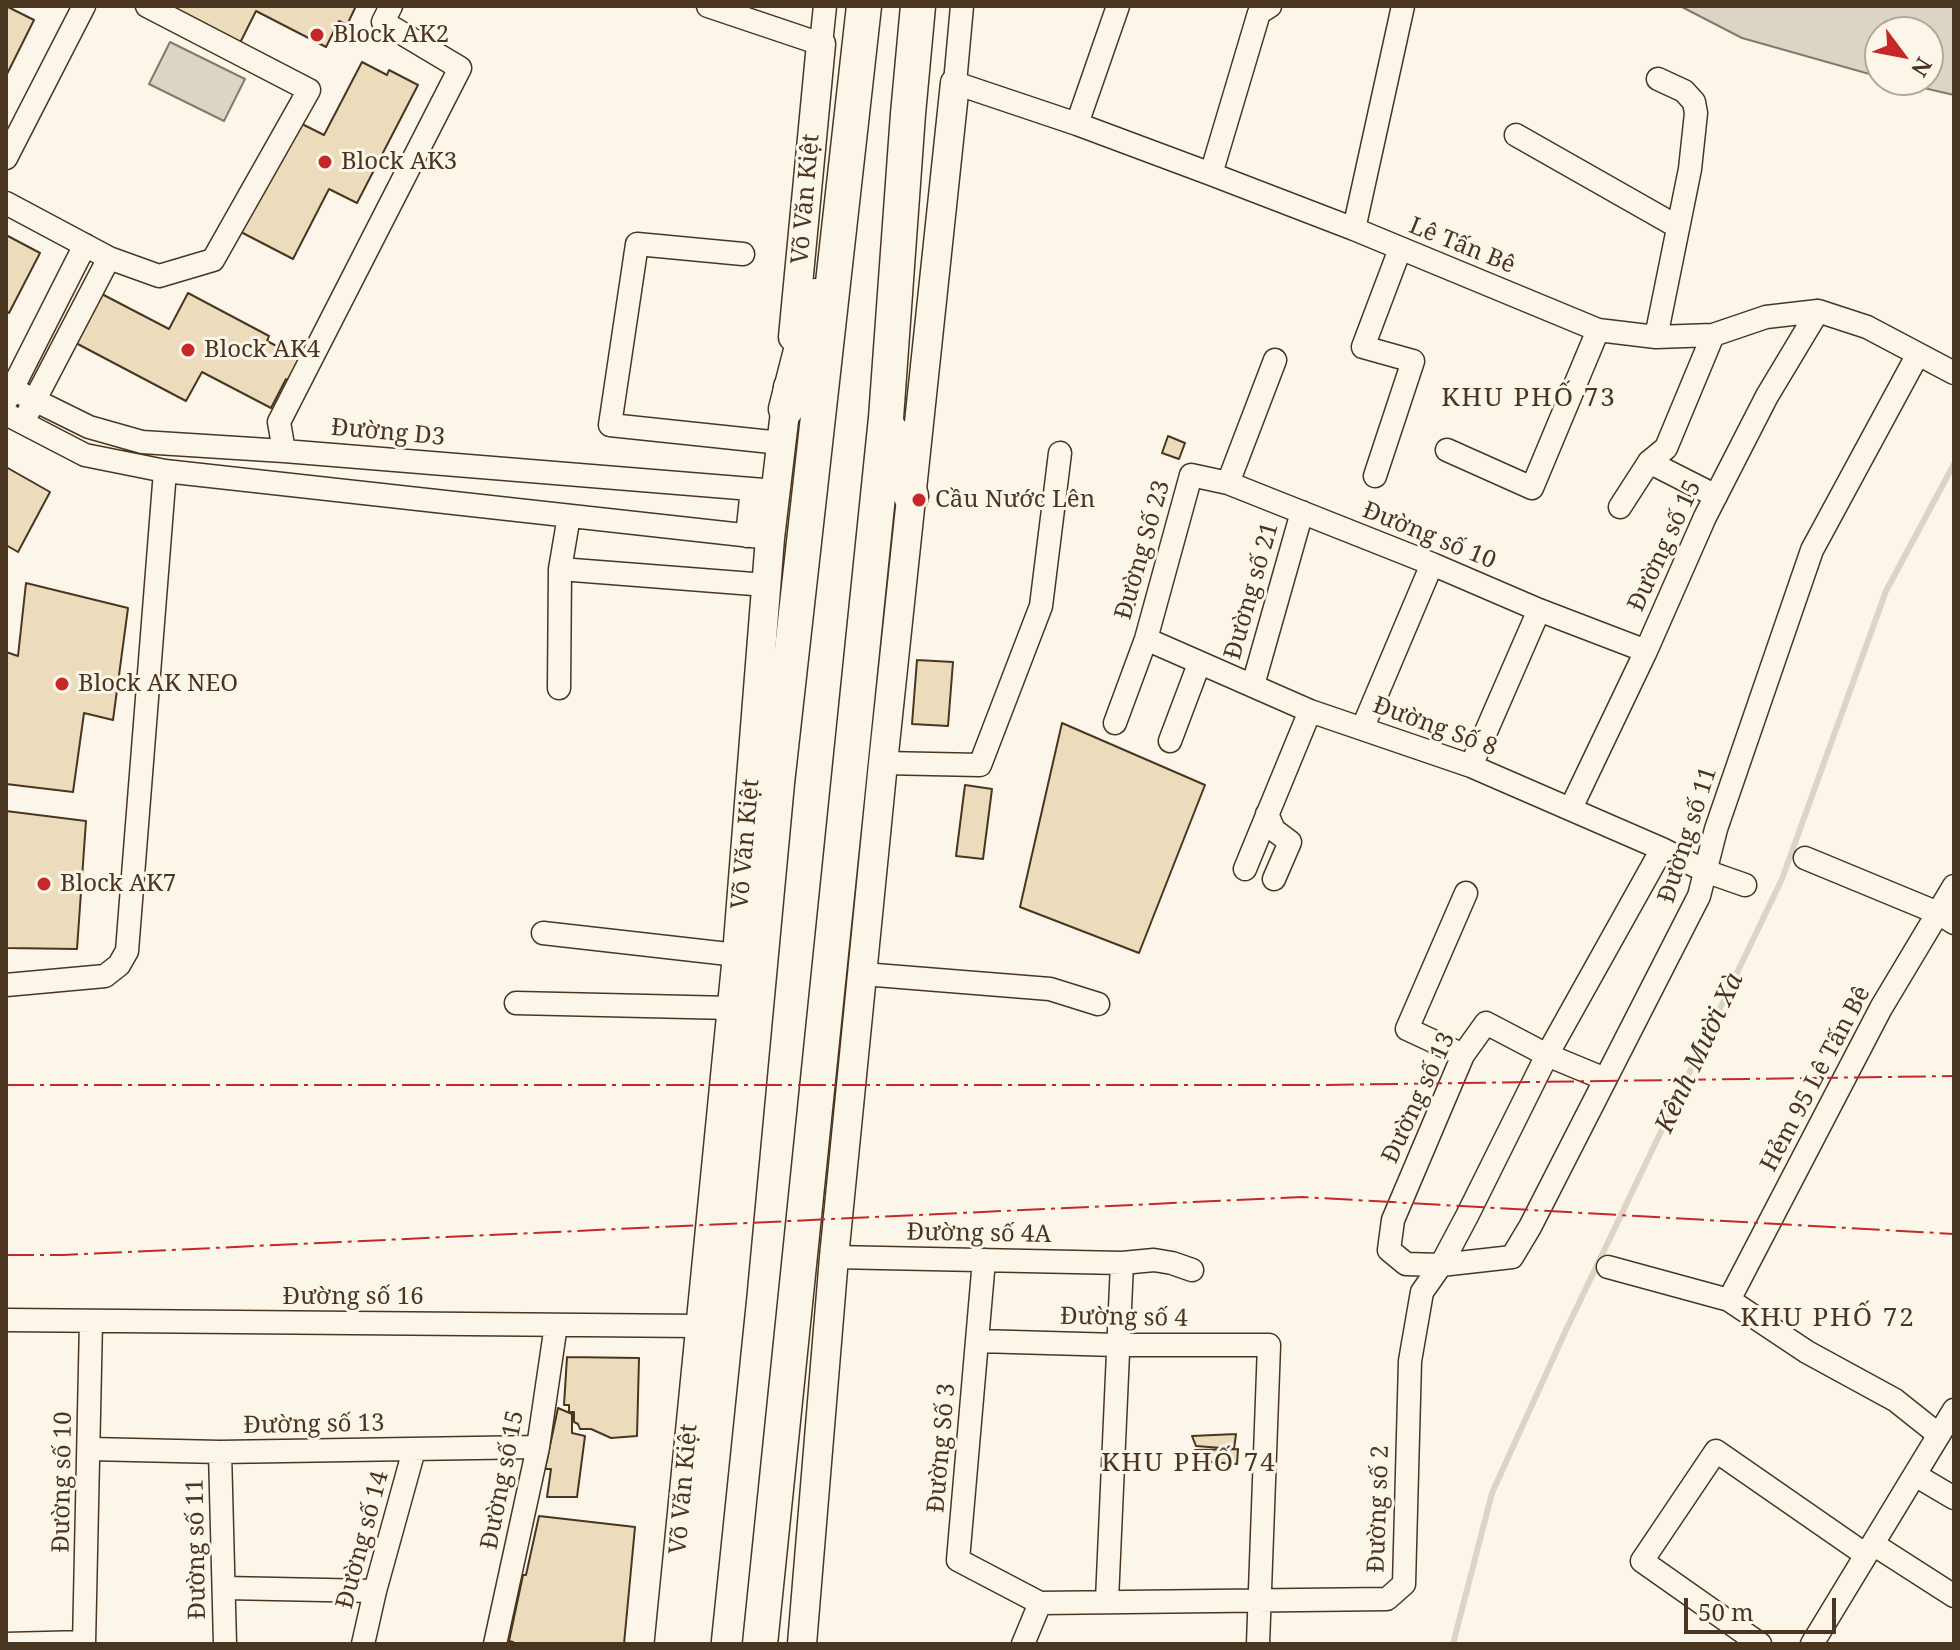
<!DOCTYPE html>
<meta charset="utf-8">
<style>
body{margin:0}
#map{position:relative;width:1960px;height:1650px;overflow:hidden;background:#fbf6e9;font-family:"Noto Serif",serif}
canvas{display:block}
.frame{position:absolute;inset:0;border:8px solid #4a3520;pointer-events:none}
.north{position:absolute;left:1864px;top:16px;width:80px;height:80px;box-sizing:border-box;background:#fbf6e9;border:2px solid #b4a999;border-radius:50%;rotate:122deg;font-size:22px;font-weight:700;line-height:32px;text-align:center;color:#4a3520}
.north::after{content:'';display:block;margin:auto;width:28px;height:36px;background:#c62828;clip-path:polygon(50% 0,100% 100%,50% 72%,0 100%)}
.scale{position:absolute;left:1684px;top:1598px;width:152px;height:36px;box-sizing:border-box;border:4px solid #4a3520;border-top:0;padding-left:10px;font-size:24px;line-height:28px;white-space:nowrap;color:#4a3520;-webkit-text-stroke:6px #fbf6e9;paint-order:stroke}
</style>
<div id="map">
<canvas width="1960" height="1650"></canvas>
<div class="frame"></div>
<div class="north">N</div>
<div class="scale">50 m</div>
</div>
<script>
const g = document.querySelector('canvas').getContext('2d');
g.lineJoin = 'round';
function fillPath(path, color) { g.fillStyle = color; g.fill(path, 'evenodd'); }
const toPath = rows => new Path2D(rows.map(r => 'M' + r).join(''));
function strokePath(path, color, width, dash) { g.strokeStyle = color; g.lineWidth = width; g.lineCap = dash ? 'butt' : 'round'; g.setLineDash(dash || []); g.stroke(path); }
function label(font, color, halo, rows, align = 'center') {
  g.font = font + ' "Noto Serif",serif'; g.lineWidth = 6; g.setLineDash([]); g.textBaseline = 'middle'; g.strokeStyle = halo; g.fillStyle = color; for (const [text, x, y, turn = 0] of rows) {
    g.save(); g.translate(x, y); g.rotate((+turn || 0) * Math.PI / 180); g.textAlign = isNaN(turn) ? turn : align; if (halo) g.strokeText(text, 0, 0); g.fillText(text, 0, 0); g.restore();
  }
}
const water = toPath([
 [1680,6,1954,6,1954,95,1889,80,1928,80,1928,32,1880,32,1880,77,1742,38,1680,6],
 [170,42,245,79,224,121,149,84,170,42]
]);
const stream = toPath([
 [1453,1644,1492,1493,1566,1330,1782,879,1886,591,1954,464]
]);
const building = toPath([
 [163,6,356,6,347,25,339,21,326,47,256,11,239,45,163,6],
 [8,7,34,20,6,76,6,10,8,7],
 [362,62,387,75,389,70,418,85,357,203,329,189,293,259,237,230,294,120,324,135,362,62],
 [6,235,40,253,9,313,6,311,6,235],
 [98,292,169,329,188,293,269,336,267,341,303,360,291,382,286,379,271,408,202,372,186,401,72,341,98,292],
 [1168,436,1185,443,1179,459,1162,453,1168,436],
 [6,467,50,492,18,552,6,545,6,467],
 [1134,567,1145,570,1133,610,1122,607,1134,567],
 [26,583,128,608,113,720,84,713,73,792,6,784,6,652,18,656,26,583],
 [917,660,953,662,948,726,912,724,917,660],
 [1062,723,1205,785,1139,953,1020,907,1062,723],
 [965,785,992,789,983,859,956,856,965,785],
 [6,811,86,821,77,949,6,948,6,811],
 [567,1357,639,1358,637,1436,611,1438,591,1429,580,1429,578,1424,574,1422,574,1412,569,1412,569,1405,564,1405,567,1357],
 [558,1408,572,1414,572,1433,585,1436,577,1497,547,1497,551,1469,545,1469,558,1408],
 [1236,1434,1234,1449,1196,1446,1192,1436,1236,1434],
 [1238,1449,1237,1464,1198,1461,1195,1450,1238,1449],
 [539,1516,635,1527,624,1644,512,1644,513,1642,509,1641,523,1575,526,1575,539,1516]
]);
const minor = toPath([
 [708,6,821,44,825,6],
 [962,6,955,83,1077,124,1211,174,1354,229,1598,330,1656,337,1713,335,1766,317,1818,311,1867,327,1954,373],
 [1077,124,1118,6],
 [1516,135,1678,227],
 [6,158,84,6],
 [1211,174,1259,13,1270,6],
 [6,203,109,258,159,276,213,260,309,90,147,6],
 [1354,229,1403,6],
 [743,254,637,244,610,425,781,443],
 [1656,337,1690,169,1696,113,1694,102,1684,91,1658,79],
 [6,386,89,427,142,442,284,451,776,491],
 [6,401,85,245],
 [29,411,109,258],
 [6,414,85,455,165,471,770,538],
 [1447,450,1532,488,1598,330],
 [284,451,279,422,460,68,383,22,391,6],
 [1649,462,1716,496],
 [1375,476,1413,361,1363,347,1400,249],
 [1228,483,1275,360],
 [1620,507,1649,462,1666,448,1713,335],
 [747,536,752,489],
 [560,569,766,585],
 [1146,639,1310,711,1471,766,1662,849,1705,871,1745,885],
 [1253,685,1302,512],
 [559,688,560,569,569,516],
 [1115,723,1146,639,1191,475,1228,483,1432,564,1539,610,1646,651],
 [1363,727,1432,564],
 [1170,741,1199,664],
 [883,763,980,765,1041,606,1060,453],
 [1471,766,1539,610],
 [1571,808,1646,651,1705,517,1767,396,1818,311],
 [1267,814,1274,830,1290,842,1274,879],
 [1662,849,1547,1055,1486,1023,1463,1055,1393,1220,1389,1250,1406,1264,1441,1265,1512,1257,1530,1227,1699,896,1716,829,1812,550,1918,354],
 [1805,858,1938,913,1954,923],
 [1245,869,1310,711],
 [543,933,737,955],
 [863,974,1050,989,1098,1004],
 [6,985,105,976,119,965,127,951,165,471],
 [516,1003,731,1008],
 [1463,1055,1407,1029,1466,893],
 [834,1257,1122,1263,1154,1260,1172,1263,1192,1270],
 [984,1260,958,1560,1040,1603,1387,1599,1404,1584,1410,1361,1422,1292,1441,1265,1467,1216,1547,1055,1605,1079],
 [1608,1267,1729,1300,1807,1352,1895,1400,1939,1435],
 [1729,1300,1881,1008,1954,886],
 [6,1320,699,1326],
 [978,1341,1117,1345,1269,1345,1258,1644],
 [90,1449,220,1452,538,1447],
 [220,1452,225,1644],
 [1915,1475,1954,1498],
 [1873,1544,1954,1596],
 [225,1588,375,1591],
 [1107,1600,1122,1263],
 [6,1644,84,1642],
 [84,1644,91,1321],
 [363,1644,375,1591,414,1450],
 [495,1644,538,1447,556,1325],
 [1023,1644,1040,1603],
 [1760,1644,1642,1561,1716,1451,1866,1555],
 [1812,1644,1954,1410]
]);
const major = toPath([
 [793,337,821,44],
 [669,1644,737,955,770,538,788,387],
 [802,1644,834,1257,883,763,955,83]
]);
const highway = toPath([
 [786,409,815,296],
 [890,430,911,496],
 [693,1644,729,1295,777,783,864,6],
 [760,1644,886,418,908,114,918,6]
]);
const power = toPath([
 [6,1085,1324,1085,1954,1076],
 [6,1255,63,1255,1302,1197,1954,1234]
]);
const markers = [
 [317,35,8,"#c62828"],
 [325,162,8,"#c62828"],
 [188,350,8,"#c62828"],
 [919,500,8,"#c62828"],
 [62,684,8,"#c62828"],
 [44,884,8,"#c62828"]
];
const poiNames = [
 ["Block AK2",333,35],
 ["Block AK3",341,162],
 ["Block AK4",204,350],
 ["Cầu Nước Lên",935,500],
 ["Block AK NEO",78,684],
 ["Block AK7",60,884]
];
const streetNames = [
 ["Võ Văn Kiệt",806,199,-85],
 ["Lê Tấn Bê",1462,246,22],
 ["Đường D3",388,433,5],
 ["Đường số 10",1429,536,22],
 ["Đường số 15",1665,546,-65],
 ["Đường Số 23",1143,550,-74],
 ["Đường số 21",1252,591,-74],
 ["Đường Số 8",1435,727,20],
 ["Đường số 11",1688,835,-72],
 ["Võ Văn Kiệt",746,844,-85],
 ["Hẻm 95 Lê Tấn Bê",1816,1079,-62],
 ["Đường số 13",1419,1098,-65],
 ["Đường số 4A",979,1234,1],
 ["Đường số 16",353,1297],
 ["Đường số 4",1124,1318,1],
 ["Đường số 13",314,1425,-1],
 ["Đường Số 3",942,1448,-85],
 ["Đường số 15",503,1480,-79],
 ["Đường số 10",63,1482,-89],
 ["Võ Văn Kiệt",684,1489,-85],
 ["Đường số 2",1379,1509,-88],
 ["Đường số 14",363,1540,-75],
 ["Đường số 11",197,1549,-91]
];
const neighbourhoodNames = [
 ["KHU PHỐ 73",1529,399],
 ["KHU PHỐ 72",1828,1319],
 ["KHU PHỐ 74",1189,1464]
];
const waterNames = [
 ["Kênh Mười Xà",1700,1053,-65]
];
fillPath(water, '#dcd4c6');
strokePath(water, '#887966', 2);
strokePath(stream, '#dcd4c6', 6);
fillPath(building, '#ecdcbc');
strokePath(building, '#4a3520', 2);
strokePath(minor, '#4a3520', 25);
strokePath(major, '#4a3520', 31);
strokePath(highway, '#4a3520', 37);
strokePath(minor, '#fbf6e9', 22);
strokePath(major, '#fbf6e9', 28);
strokePath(highway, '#fbf6e9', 34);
strokePath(power, '#c62828', 2, [28, 6, 4, 6]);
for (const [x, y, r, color] of markers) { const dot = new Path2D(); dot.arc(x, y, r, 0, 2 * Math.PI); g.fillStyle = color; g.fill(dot); strokePath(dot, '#fbf6e9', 3); }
label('24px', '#4a3520', '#fbf6e9', poiNames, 'left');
label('24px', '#4a3520', '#fbf6e9', streetNames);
g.letterSpacing = '2px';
label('26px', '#4a3520', '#fbf6e9', neighbourhoodNames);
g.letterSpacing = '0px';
label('italic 26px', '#4a3520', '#fbf6e9', waterNames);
</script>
